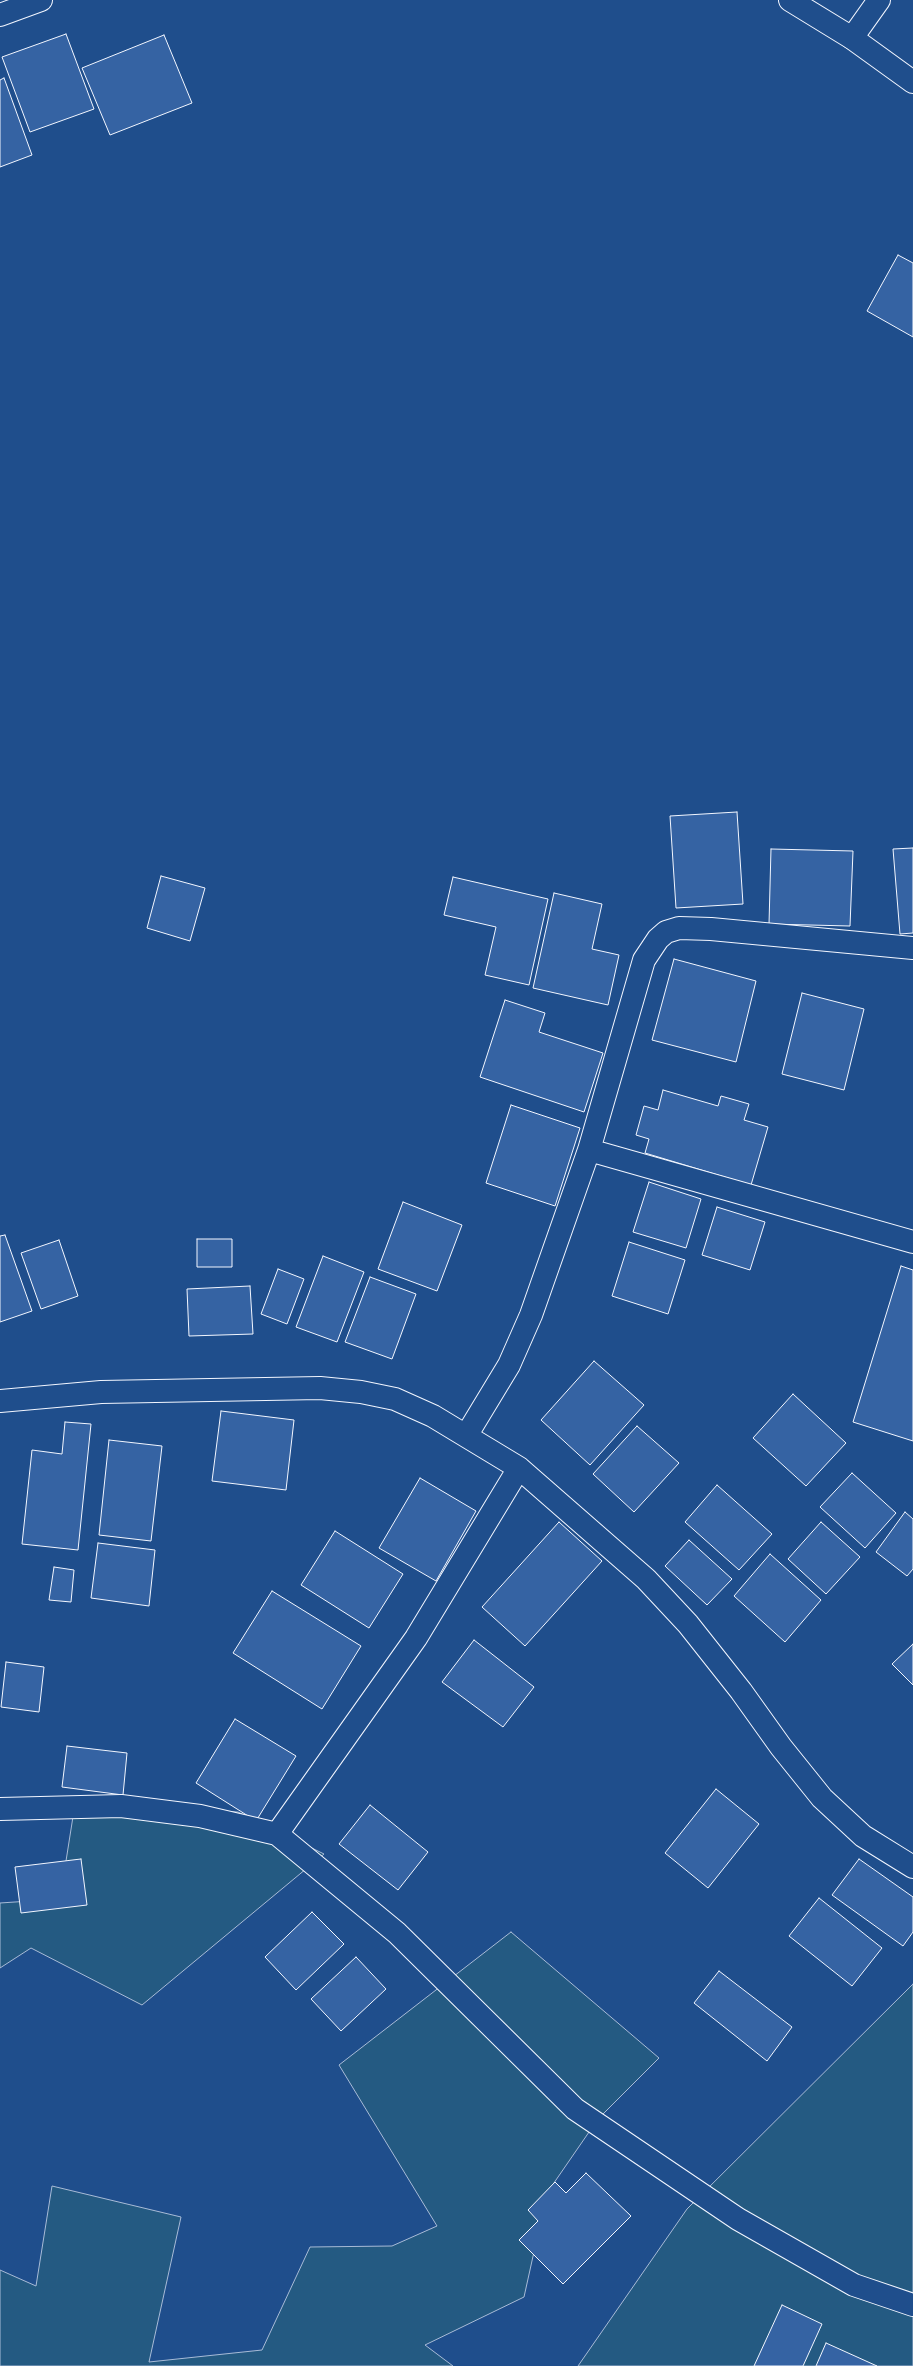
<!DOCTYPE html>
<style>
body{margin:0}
canvas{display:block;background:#1f4e8c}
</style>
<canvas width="913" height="2366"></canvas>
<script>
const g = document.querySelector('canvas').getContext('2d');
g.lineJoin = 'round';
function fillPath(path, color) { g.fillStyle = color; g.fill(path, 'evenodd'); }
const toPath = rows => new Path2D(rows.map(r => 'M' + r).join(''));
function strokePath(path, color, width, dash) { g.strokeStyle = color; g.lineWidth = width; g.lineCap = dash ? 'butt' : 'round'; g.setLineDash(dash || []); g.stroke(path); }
const green = toPath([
 [75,1804,238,1812,324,1854,142,2005,31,1948,0,1968,0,1903,60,1899,75,1804],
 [511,1932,659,2058,598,2119,547,2193,524,2297,425,2345,453,2366,0,2366,0,2270,36,2286,52,2186,181,2217,149,2362,262,2350,310,2247,392,2246,437,2226,339,2065,511,1932],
 [913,1984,913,2366,578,2366,687,2209,913,1984]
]);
const building = toPath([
 [66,34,94,109,30,132,2,57,66,34],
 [164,35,192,103,110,135,82,68,164,35],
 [4,78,32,155,0,167,0,80,4,78],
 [898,255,913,263,913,337,867,311,898,255],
 [737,812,743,904,676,908,670,816,737,812],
 [913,848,913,933,900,934,893,849,913,848],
 [771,849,853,851,850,926,769,924,771,849],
 [161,876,205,888,190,941,147,928,161,876],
 [453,877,548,899,529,985,485,975,496,927,444,915,453,877],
 [554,893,602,904,592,949,619,955,608,1005,533,988,554,893],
 [674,959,756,981,736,1062,652,1040,674,959],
 [802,993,864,1009,844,1090,782,1074,802,993],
 [505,1000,545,1013,539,1032,603,1053,584,1112,480,1077,505,1000],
 [663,1090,718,1106,721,1096,749,1104,744,1120,768,1127,751,1185,645,1153,649,1139,636,1135,644,1106,658,1110,663,1090],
 [511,1105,580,1128,555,1206,486,1183,511,1105],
 [649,1182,701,1199,686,1248,633,1232,649,1182],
 [403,1202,462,1225,437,1291,378,1269,403,1202],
 [717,1207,765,1222,750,1270,702,1255,717,1207],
 [5,1235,32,1311,0,1322,0,1236,5,1235],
 [197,1239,232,1239,232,1267,197,1267,197,1239],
 [59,1240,78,1296,41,1309,21,1253,59,1240],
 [629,1242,685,1260,668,1314,612,1296,629,1242],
 [323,1256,364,1272,337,1342,296,1327,323,1256],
 [901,1266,913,1270,913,1441,853,1422,901,1266],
 [278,1269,304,1279,287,1324,261,1314,278,1269],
 [370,1277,416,1294,392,1359,345,1342,370,1277],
 [250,1286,253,1334,189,1336,187,1289,250,1286],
 [594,1361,644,1405,590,1465,541,1420,594,1361],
 [793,1394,846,1443,806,1486,753,1438,793,1394],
 [221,1411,294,1420,286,1490,212,1481,221,1411],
 [65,1422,91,1424,78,1550,22,1544,32,1450,62,1454,65,1422],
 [637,1426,679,1463,634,1512,593,1474,637,1426],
 [109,1440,162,1446,151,1541,99,1535,109,1440],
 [852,1473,896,1513,865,1548,820,1507,852,1473],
 [420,1478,476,1511,436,1581,379,1548,420,1478],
 [717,1485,772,1534,739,1570,685,1522,717,1485],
 [905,1512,913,1519,913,1569,907,1576,876,1552,905,1512],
 [559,1522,602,1561,525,1646,482,1607,559,1522],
 [821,1522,860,1557,826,1594,788,1559,821,1522],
 [335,1531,403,1574,369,1628,301,1585,335,1531],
 [689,1540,732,1579,707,1605,665,1566,689,1540],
 [98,1543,155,1550,149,1606,91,1598,98,1543],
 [770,1554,821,1600,785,1642,734,1596,770,1554],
 [54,1567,74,1570,71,1602,49,1600,54,1567],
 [272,1591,361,1646,322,1709,233,1653,272,1591],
 [474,1640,534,1687,503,1727,442,1682,474,1640],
 [913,1644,913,1685,892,1664,913,1644],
 [6,1662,44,1667,39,1712,1,1707,6,1662],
 [235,1719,296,1756,256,1821,196,1783,235,1719],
 [67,1746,127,1753,123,1795,62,1787,67,1746],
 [716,1789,759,1824,708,1888,665,1853,716,1789],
 [370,1805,428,1852,398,1890,339,1844,370,1805],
 [81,1859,87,1905,21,1913,15,1867,81,1859],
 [859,1859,913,1897,913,1932,903,1946,832,1895,859,1859],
 [819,1898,882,1948,852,1986,789,1936,819,1898],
 [312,1912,344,1944,296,1990,265,1957,312,1912],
 [356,1957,386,1989,341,2031,311,1999,356,1957],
 [719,1971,792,2027,767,2061,694,2003,719,1971],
 [586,2173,631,2216,563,2284,519,2240,538,2221,528,2210,555,2182,566,2193,586,2173],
 [782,2305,822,2324,803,2366,754,2366,782,2305],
 [826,2343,877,2366,816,2366,826,2343]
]);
const street = toPath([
 [852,38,879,0],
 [589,1150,913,1242],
 [0,1401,101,1392,320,1388,361,1392,395,1399,433,1416,519,1468,646,1579,688,1624,741,1691,781,1747,822,1798,863,1836,913,1867],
 [466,1436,509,1365,531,1315,589,1150,644,960,658,939,666,932,679,928,711,929,913,948],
 [0,1809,121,1806,200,1816,277,1834,397,1933,575,2109,738,2219,854,2285,913,2305],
 [277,1834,416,1638,519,1468]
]);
const secondary = toPath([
 [790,0,852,38,913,82],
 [0,15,41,0]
]);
fillPath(green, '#245a82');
strokePath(green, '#a8bbd7', 1);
fillPath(building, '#3563a3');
strokePath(building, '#f2f6ff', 1);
strokePath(street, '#f2f6ff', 24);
strokePath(secondary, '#f2f6ff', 24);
strokePath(street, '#1f4e8c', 22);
strokePath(secondary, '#1f4e8c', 22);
</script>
